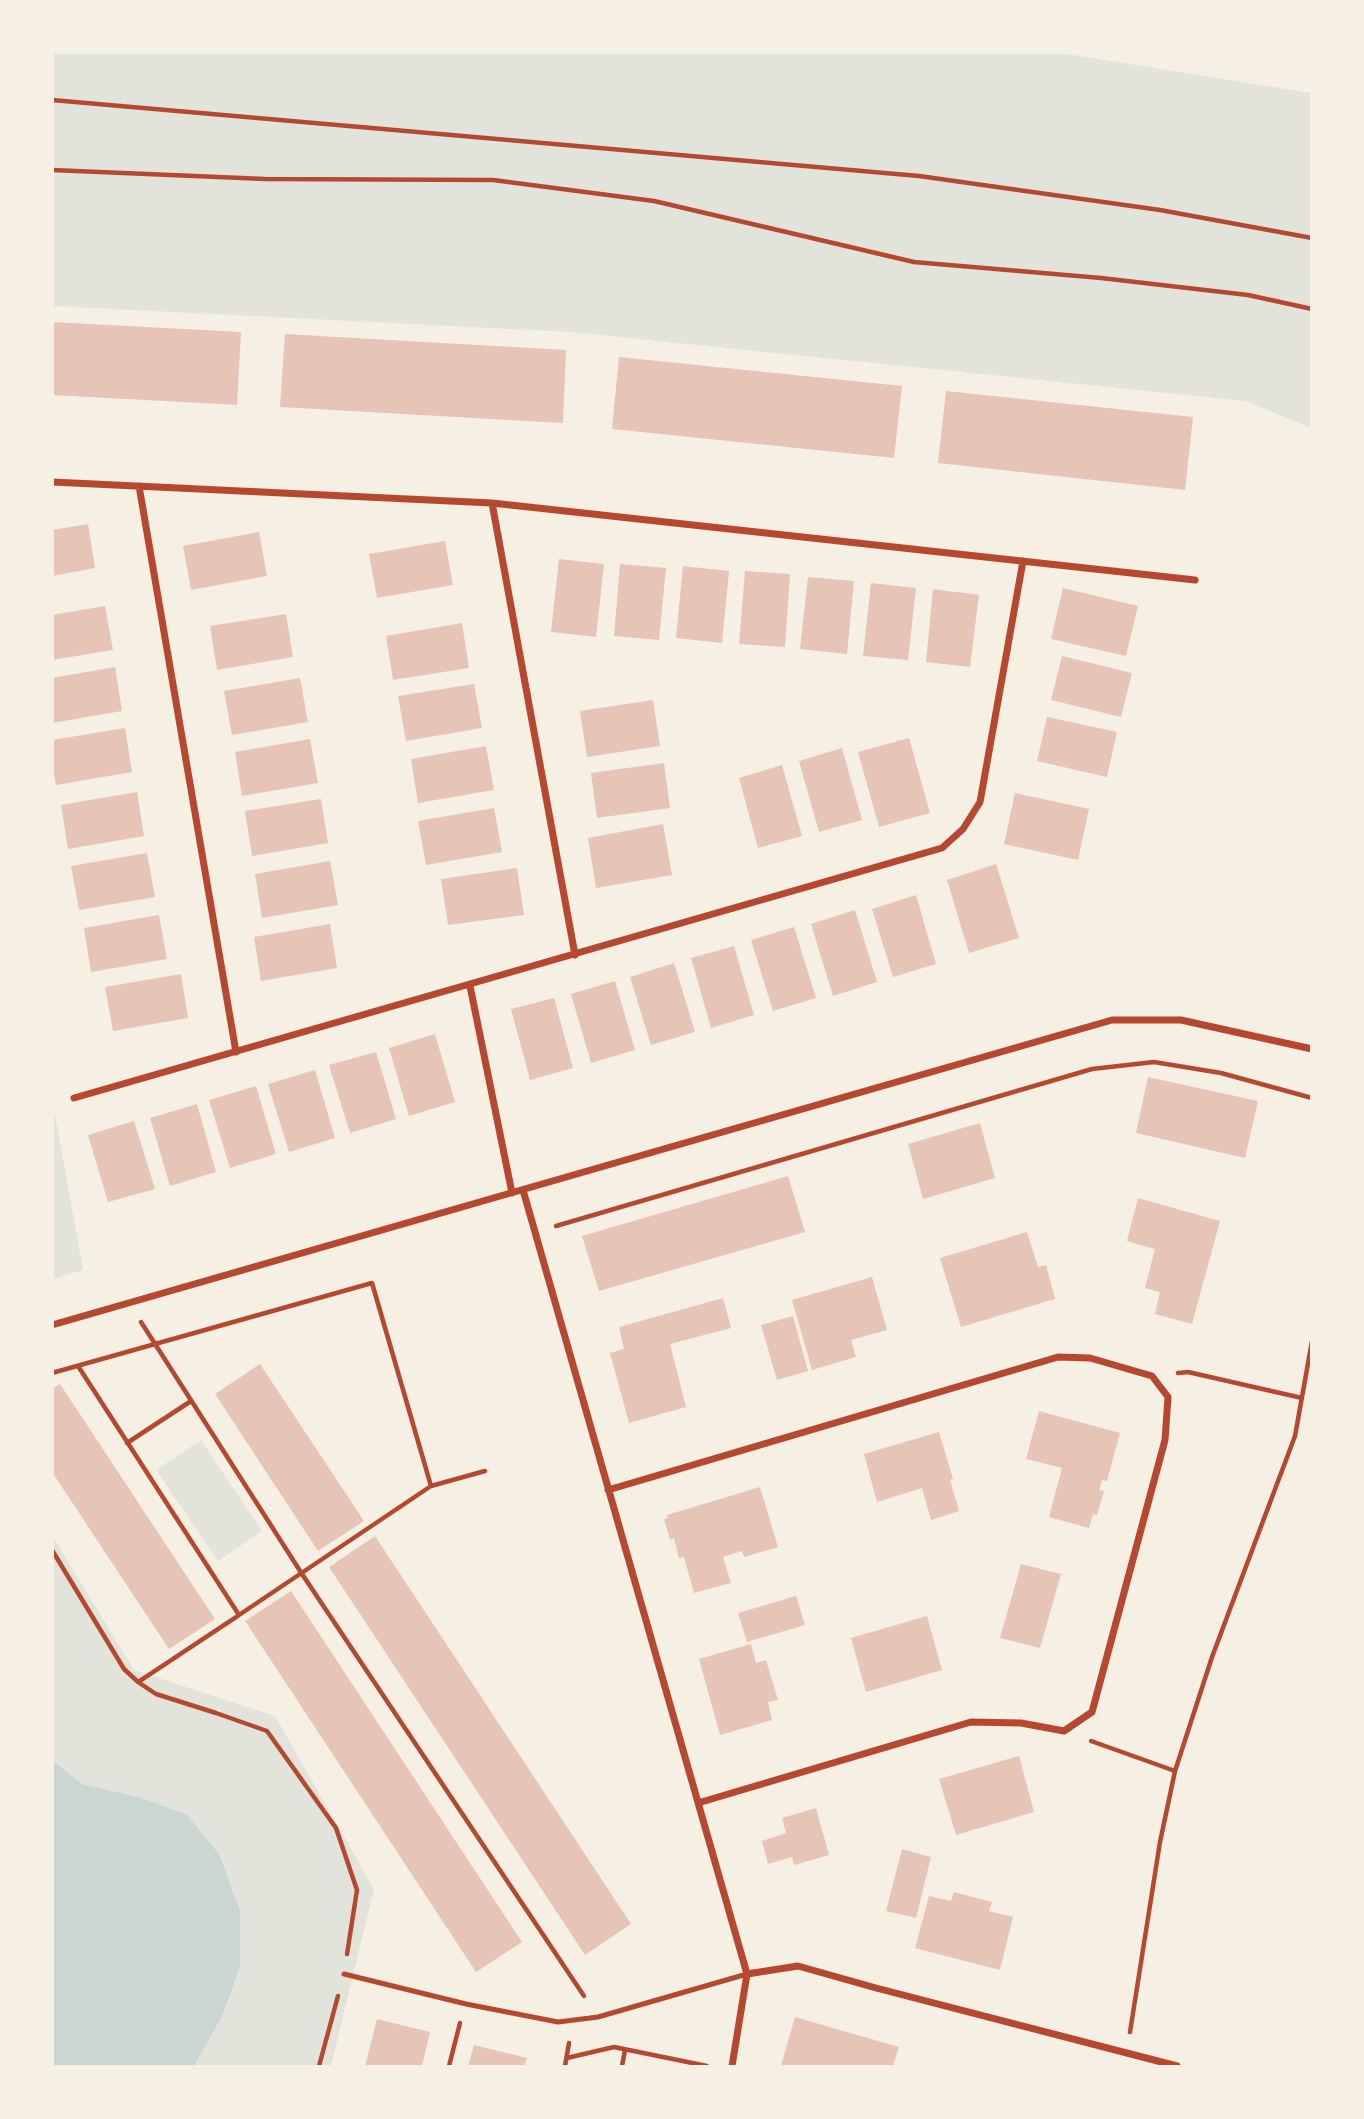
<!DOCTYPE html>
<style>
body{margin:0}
#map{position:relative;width:1364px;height:2119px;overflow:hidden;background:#f6efe4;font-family:"Public Sans",sans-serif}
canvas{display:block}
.frame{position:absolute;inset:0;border:54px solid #f6efe4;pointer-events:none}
</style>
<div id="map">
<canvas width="1364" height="2119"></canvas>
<div class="frame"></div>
</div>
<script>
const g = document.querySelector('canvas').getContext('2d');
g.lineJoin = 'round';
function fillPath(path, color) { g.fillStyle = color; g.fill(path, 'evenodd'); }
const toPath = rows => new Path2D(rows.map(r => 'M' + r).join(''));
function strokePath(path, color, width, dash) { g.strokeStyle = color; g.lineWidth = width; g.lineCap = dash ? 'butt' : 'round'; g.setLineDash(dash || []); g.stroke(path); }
const green = toPath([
 [1054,52,1311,93,1311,428,1246,401,570,332,53,306,52,53],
 [52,1098,83,1270,53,1279,52,1279],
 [201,1440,262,1531,218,1561,156,1470],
 [52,1535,134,1670,275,1716,374,1889,331,2066,53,2066]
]);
const water = toPath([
 [52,1760,82,1784,142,1798,187,1815,219,1854,240,1911,240,1966,223,2014,194,2066,53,2066]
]);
const building = toPath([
 [52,322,241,332,237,405,52,395],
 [285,334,566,350,563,423,280,407],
 [619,357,902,386,894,458,612,429],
 [946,391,1193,417,1185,490,938,463],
 [88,524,95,568,52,576,52,530],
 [259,532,267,576,191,590,183,546],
 [445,541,453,585,377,598,369,554],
 [559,559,604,564,596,637,551,632],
 [620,564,666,568,659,640,614,636],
 [683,566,729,571,722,643,676,638],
 [745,571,790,574,785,647,739,644],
 [808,577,854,581,847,654,800,649],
 [871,583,916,588,908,660,863,656],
 [1063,588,1138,606,1126,656,1051,639],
 [933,589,979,595,970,667,926,662],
 [105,606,113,650,52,660,52,615],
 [286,614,293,657,217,670,210,626],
 [462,623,469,668,393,680,386,636],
 [1062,656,1132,673,1121,717,1051,700],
 [115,667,122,711,52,723,52,678],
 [300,678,308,722,232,735,224,691],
 [474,684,482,728,406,741,398,696],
 [653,700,660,746,587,757,580,711],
 [1047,717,1117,732,1107,777,1037,761],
 [125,728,132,772,56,785,52,765,52,740],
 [909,738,930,813,879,827,858,752],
 [310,739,318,783,242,796,235,752],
 [486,746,494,790,418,803,411,759],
 [842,748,862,820,819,832,799,761],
 [664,763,670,808,597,818,591,773],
 [782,765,802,836,758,848,739,778],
 [137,792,144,836,68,849,61,805],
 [1015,793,1089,809,1078,860,1004,844],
 [321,799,328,843,252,856,245,811],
 [494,808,502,852,426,865,418,821],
 [663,824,672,875,596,888,588,838],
 [147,853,155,897,79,910,71,866],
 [330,861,338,905,262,918,255,874],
 [996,864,1019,938,969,953,947,880],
 [517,868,524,915,448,925,441,879],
 [916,895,936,964,893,977,872,909],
 [855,910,877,982,833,996,811,924],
 [159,915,167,959,91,972,84,928],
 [330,924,337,968,261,981,254,937],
 [794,927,816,998,773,1011,751,940],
 [734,946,754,1015,711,1028,691,958],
 [674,963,695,1032,651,1045,630,977],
 [181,974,188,1018,113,1031,105,987],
 [615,981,635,1050,591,1063,571,994],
 [554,998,573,1068,530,1080,511,1009],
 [435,1034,455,1102,409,1116,389,1048],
 [376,1052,396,1119,350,1133,329,1065],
 [315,1070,335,1138,289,1152,268,1084],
 [1148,1077,1258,1101,1245,1158,1136,1133],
 [256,1086,276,1154,230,1168,209,1100],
 [197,1104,216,1172,170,1186,150,1118],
 [134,1121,155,1189,108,1202,88,1135],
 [980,1123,995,1178,923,1199,908,1144],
 [788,1176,805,1232,599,1291,582,1236],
 [1138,1198,1220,1221,1192,1324,1155,1314,1160,1292,1145,1288,1155,1249,1127,1241],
 [1027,1232,1038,1267,1046,1265,1055,1299,961,1327,940,1258],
 [872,1277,887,1330,851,1340,856,1357,812,1370,792,1300],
 [723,1298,731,1328,670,1344,686,1407,629,1423,610,1353,624,1349,619,1327],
 [793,1316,808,1371,777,1380,761,1325],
 [260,1364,364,1521,318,1551,215,1394],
 [60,1384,215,1619,169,1649,52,1472,52,1389],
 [1039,1411,1120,1433,1107,1481,1102,1480,1099,1490,1104,1491,1097,1515,1093,1514,1089,1528,1049,1517,1062,1468,1026,1459],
 [939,1432,953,1479,950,1480,959,1511,931,1520,922,1488,877,1502,864,1454],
 [760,1487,778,1547,744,1557,742,1551,723,1557,731,1583,694,1593,684,1557,679,1558,674,1538,670,1540,664,1519,668,1518,667,1515],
 [375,1536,631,1924,585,1955,329,1567],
 [1021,1564,1061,1574,1040,1648,1000,1638],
 [291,1591,522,1942,476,1972,245,1621],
 [796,1596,805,1625,747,1642,738,1613],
 [927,1616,942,1670,866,1692,851,1638],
 [751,1644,756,1663,766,1660,778,1700,768,1702,772,1720,720,1735,699,1659],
 [1019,1756,1034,1812,956,1835,939,1779],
 [816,1808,829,1855,794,1865,792,1857,768,1864,762,1841,786,1833,782,1818],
 [902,1849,931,1857,916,1918,886,1911],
 [954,1892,992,1902,989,1911,1013,1917,1000,1970,915,1948,929,1896,951,1901],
 [795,2017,899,2047,893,2066,781,2066],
 [377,2019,430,2032,422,2066,365,2066],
 [474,2045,527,2058,524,2066,468,2066]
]);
const path = toPath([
 [52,100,919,176,1160,210,1312,238],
 [52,170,265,179,493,180,654,201,914,262,1101,278,1248,295,1312,309],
 [556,1226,1092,1069,1154,1062,1221,1073,1312,1098],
 [141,1322,302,1574,584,1996],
 [78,1366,239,1615,138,1682],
 [52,1373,372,1283,431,1486],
 [1178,1373,1188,1372,1302,1398],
 [127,1443,191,1401],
 [52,1550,124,1669,138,1682,156,1694,216,1713,267,1731,336,1828,357,1890,347,1954],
 [239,1615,431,1486,485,1471],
 [1091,1741,1175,1771],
 [1130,2032,1160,1842,1175,1771,1212,1657,1295,1436,1312,1341],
 [567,2058,614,2047,707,2066],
 [319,2066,338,1996],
 [449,2066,460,2023],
 [565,2066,569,2043],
 [622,2066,625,2050]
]);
const service = toPath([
 [344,1974,466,2004,558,2022,598,2017,747,1974]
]);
const minor = toPath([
 [52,482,492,503,1195,580],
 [139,486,236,1052],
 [492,503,575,955],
 [470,986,512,1193],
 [74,1098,942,848,963,829,980,802,1023,561],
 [523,1190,747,1974,732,2066],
 [52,1325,1112,1020,1181,1020,1312,1049],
 [608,1490,1058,1357,1090,1358,1152,1376,1168,1397,1165,1440,1092,1712,1064,1731,1021,1723,971,1722,698,1803],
 [747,1974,798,1966,876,1988,1177,2066]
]);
fillPath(green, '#e2e4dc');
fillPath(water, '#c9d6d2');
fillPath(building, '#e6c5b7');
strokePath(path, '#b5482f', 4.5);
strokePath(service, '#b5482f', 5);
strokePath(minor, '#b5482f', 7);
</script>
